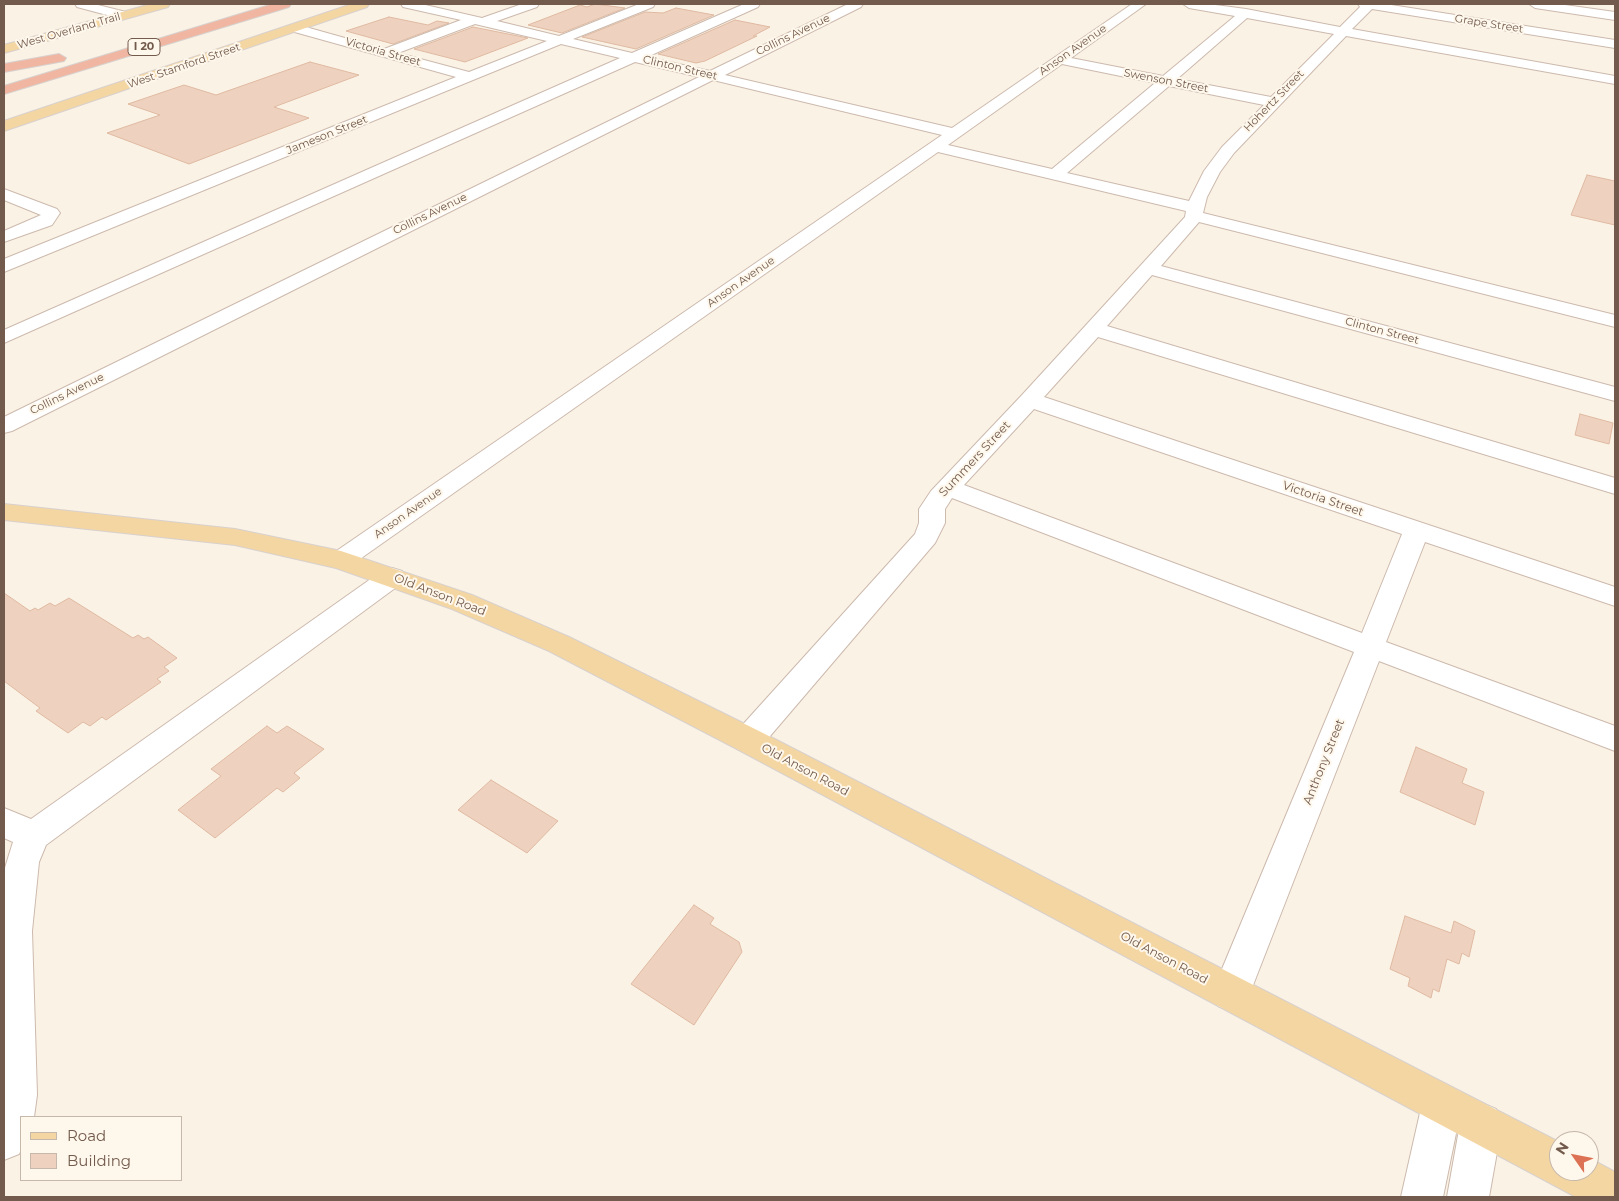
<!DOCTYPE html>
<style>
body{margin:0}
#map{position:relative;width:1619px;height:1201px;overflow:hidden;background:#fbf2e6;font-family:Montserrat,sans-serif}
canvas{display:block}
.frame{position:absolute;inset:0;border:5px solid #725a4c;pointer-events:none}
.legend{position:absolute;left:20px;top:1116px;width:162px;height:65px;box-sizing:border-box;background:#fef7eb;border:1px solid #c6b8ab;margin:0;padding:6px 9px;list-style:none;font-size:15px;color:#725a4c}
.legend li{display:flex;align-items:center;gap:10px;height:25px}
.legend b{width:25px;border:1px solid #c6b8ab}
.north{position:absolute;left:1549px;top:1131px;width:50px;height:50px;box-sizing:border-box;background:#fef7eb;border:1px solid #c6b8ab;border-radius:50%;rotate:303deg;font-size:14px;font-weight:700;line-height:20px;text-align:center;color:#725a4c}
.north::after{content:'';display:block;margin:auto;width:18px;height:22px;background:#dc7253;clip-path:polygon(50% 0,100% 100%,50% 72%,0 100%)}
</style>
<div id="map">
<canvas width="1619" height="1201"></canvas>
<div class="frame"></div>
<ul class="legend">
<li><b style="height:6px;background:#f4d6a3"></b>Road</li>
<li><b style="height:14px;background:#eed2bf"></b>Building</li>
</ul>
<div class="north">N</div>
</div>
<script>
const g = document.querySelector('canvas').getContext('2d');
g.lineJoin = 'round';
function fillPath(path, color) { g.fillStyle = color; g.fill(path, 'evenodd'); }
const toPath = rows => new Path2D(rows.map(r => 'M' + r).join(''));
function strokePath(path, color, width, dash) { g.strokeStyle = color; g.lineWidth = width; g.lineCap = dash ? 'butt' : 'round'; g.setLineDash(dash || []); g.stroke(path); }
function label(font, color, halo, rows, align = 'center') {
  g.font = font + ' Montserrat,sans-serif'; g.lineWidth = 4; g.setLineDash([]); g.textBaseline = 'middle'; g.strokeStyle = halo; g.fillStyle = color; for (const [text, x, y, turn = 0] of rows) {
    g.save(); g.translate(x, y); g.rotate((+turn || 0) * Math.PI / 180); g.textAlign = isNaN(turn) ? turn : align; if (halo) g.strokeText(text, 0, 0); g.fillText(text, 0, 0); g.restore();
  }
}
const building = toPath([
 [595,4,625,8,562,33,528,25,580,5,587,7,595,4],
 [676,8,714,15,636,49,582,37,645,12,663,13,676,8],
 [389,17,428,25,437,21,449,23,393,44,346,31,389,17],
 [735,20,770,27,753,36,757,36,705,61,696,63,658,54,735,20],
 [473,27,528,38,465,62,414,49,473,27],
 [310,62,359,75,274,107,309,118,189,164,107,133,160,115,128,104,184,85,216,95,310,62],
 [1587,175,1615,181,1615,225,1571,215,1587,175],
 [1580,414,1613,423,1609,444,1575,435,1580,414],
 [4,593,30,611,35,608,38,610,50,603,55,606,69,598,133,638,138,635,144,639,148,637,177,658,164,667,169,671,157,679,161,682,106,720,102,717,90,726,83,722,68,733,36,711,40,708,4,681,4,593],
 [267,726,277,733,287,726,324,749,294,773,300,778,283,792,277,788,215,838,178,810,221,776,211,769,267,726],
 [1416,747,1467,769,1462,783,1484,792,1475,825,1400,792,1416,747],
 [491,780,558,821,527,853,458,810,491,780],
 [694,905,714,918,710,924,739,942,742,952,694,1025,631,984,694,905],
 [1405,916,1451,933,1454,921,1475,931,1469,957,1462,953,1459,964,1447,959,1439,992,1433,989,1431,998,1408,986,1410,978,1390,969,1405,916]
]);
const minor = toPath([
 [75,4,94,4,126,12,128,15,122,19,77,7,75,4],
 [401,4,421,4,482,18,522,4,539,4,537,7,497,21,559,36,639,4,655,4,653,7,573,39,632,53,744,4,760,4,758,7,647,57,710,71,848,4,863,4,861,7,725,75,952,128,1132,4,1146,4,1071,58,1163,76,1235,16,1189,8,1183,4,1208,4,1246,9,1340,27,1360,7,1358,4,1385,4,1615,40,1615,48,1372,9,1352,29,1615,76,1615,84,1346,36,1234,153,1220,172,1207,197,1203,213,1615,315,1615,327,1199,222,1161,266,1615,387,1615,401,1152,275,1107,326,1615,478,1615,494,1098,337,1044,397,1615,587,1615,606,1425,542,1386,642,1615,726,1615,751,1379,661,1250,993,1244,1006,1231,1011,1218,1006,1212,993,1354,652,952,498,945,509,945,523,935,543,759,749,748,752,737,749,732,740,737,731,915,534,919,523,919,509,931,491,1022,395,1185,217,1186,211,938,152,350,566,341,569,332,566,328,560,332,554,942,135,713,80,12,431,4,433,4,417,699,77,635,62,4,343,4,330,620,58,561,44,4,272,4,259,456,77,291,31,289,28,295,24,384,49,461,20,403,7,401,4],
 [1247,18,1334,34,1271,97,1177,79,1247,18],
 [475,24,547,41,469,72,398,53,475,24],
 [1062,64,1155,83,1052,169,948,145,1062,64],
 [1169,86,1264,105,1222,147,1204,171,1189,201,1067,173,1169,86],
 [1034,409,1402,534,1362,633,964,485,1034,409],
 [1529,4,1558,4,1615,12,1615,20,1535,8,1529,4],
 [4,189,57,209,60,213,52,225,4,242,4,231,41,215,4,200,4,189],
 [392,568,402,571,405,577,402,583,46,845,39,862,32,931,37,1095,34,1117,21,1117,21,1150,19,1154,4,1160,4,871,13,842,4,838,4,808,31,819,382,571,392,568],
 [1442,1084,1456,1090,1462,1104,1443,1197,1401,1197,1422,1104,1428,1090,1442,1084],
 [1481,1103,1496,1109,1502,1124,1489,1197,1447,1197,1460,1124,1466,1109,1481,1103]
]);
const major = toPath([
 [151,4,170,4,168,7,4,53,4,45,151,4],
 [352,4,369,4,367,7,4,131,4,121,352,4],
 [4,504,235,529,341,551,472,595,569,637,759,731,1559,1142,1559,1171,1589,1171,1589,1158,1615,1172,1615,1197,1576,1197,737,749,549,651,452,609,336,568,235,545,4,520,4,504]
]);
const highway = toPath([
 [273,4,291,4,289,7,4,94,4,86,273,4],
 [59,54,66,58,64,61,4,72,4,64,59,54]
]);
const farStreetnames = [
 ["Grape Street",1489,24,9],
 ["West Overland Trail",69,31,-16],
 ["Collins Avenue",793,35,-26],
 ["Anson Avenue",1073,50,-35],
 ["Victoria Street",383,52,16],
 ["West Stamford Street",184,66,-19],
 ["Clinton Street",680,68,13],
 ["Swenson Street",1166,81,11],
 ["Hohertz Street",1274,101,-46],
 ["Jameson Street",327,135,-22],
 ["Collins Avenue",430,214,-26],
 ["Anson Avenue",741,282,-35],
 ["Clinton Street",1382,331,15],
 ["Collins Avenue",67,394,-26],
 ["Anson Avenue",408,513,-35]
];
const shields = [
 [144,47,32]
];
const shieldNames = [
 ["I 20",144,47]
];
const streetNames = [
 ["Summers Street",975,459,-47],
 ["Victoria Street",1323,499,19],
 ["Old Anson Road",440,595,21],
 ["Anthony Street",1324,762,-68],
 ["Old Anson Road",805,770,28],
 ["Old Anson Road",1164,958,28]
];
fillPath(building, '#eed2bf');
strokePath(building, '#dfb9a1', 1);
strokePath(minor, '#ccbaad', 2);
strokePath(major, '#d8d1cd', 2);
strokePath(highway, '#d8d1cd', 2);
fillPath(minor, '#fff');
fillPath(major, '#f4d6a3');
fillPath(highway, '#f0b6a1');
label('11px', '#725a4c', '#fef7eb', farStreetnames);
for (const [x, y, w] of shields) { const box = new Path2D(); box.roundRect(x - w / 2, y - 8.5, w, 17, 4); g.fillStyle = '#fef7eb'; g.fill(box); strokePath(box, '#725a4c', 1); }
label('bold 11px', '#725a4c', null, shieldNames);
label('12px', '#725a4c', '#fef7eb', streetNames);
</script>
